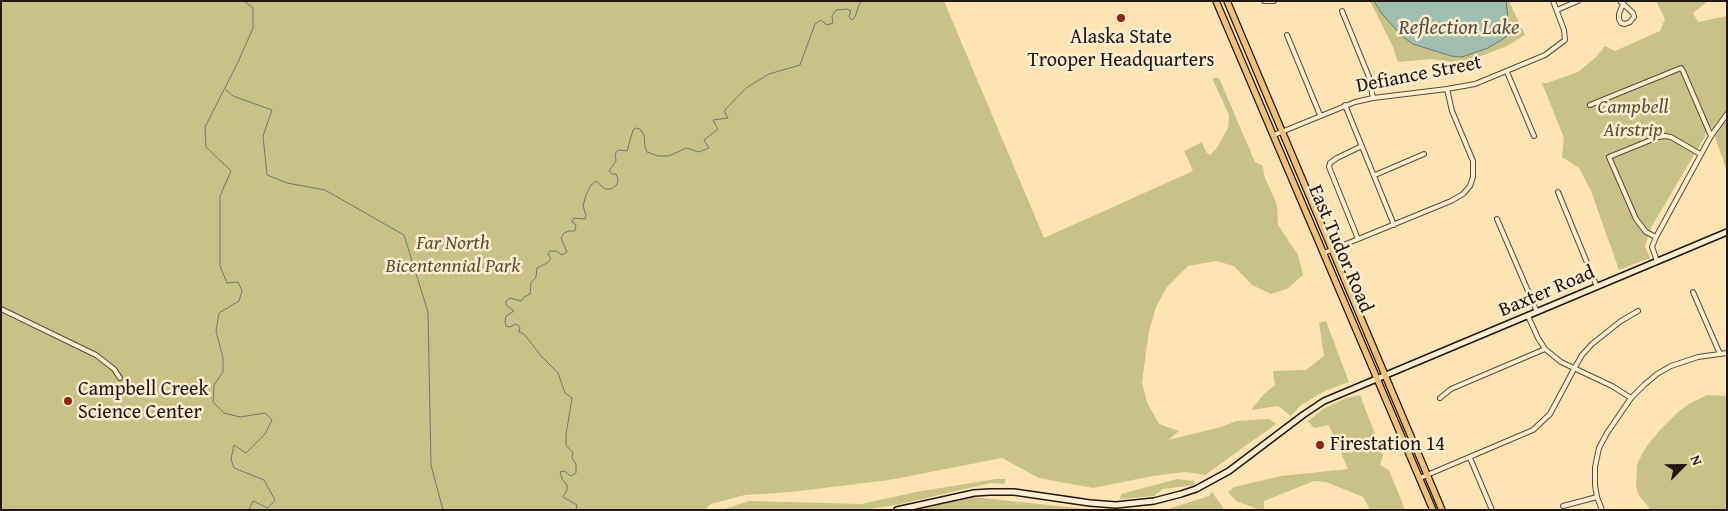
<!DOCTYPE html>
<style>
body{margin:0}
#map{position:relative;width:1728px;height:511px;overflow:hidden;background:#fee4b5;font-family:"Gentium Book Plus",serif}
canvas{display:block}
.frame{position:absolute;inset:0;border:2px solid #221610;pointer-events:none}
.north{position:absolute;left:1658px;top:441px;width:50px;height:50px;-webkit-text-stroke:4px #feedcf;paint-order:stroke;rotate:67deg;font-size:14px;font-weight:700;line-height:20px;text-align:center;color:#221610}
.north::after{content:'';display:block;margin:auto;width:18px;height:22px;background:#221610;clip-path:polygon(50% 0,100% 100%,50% 72%,0 100%)}
</style>
<div id="map">
<canvas width="1728" height="511"></canvas>
<div class="frame"></div>
<div class="north">N</div>
</div>
<script>
const g = document.querySelector('canvas').getContext('2d');
g.lineJoin = 'round';
function fillPath(path, color) { g.fillStyle = color; g.fill(path, 'evenodd'); }
const toPath = rows => new Path2D(rows.map(r => 'M' + r).join(''));
function strokePath(path, color, width, dash) { g.strokeStyle = color; g.lineWidth = width; g.lineCap = dash ? 'butt' : 'round'; g.setLineDash(dash || []); g.stroke(path); }
function label(font, color, halo, rows, align = 'center') {
  g.font = font + ' "Gentium Book Plus",serif'; g.lineWidth = 5; g.setLineDash([]); g.textBaseline = 'middle'; g.strokeStyle = halo; g.fillStyle = color; for (const [text, x, y, turn = 0] of rows) {
    g.save(); g.translate(x, y); g.rotate((+turn || 0) * Math.PI / 180); g.textAlign = isNaN(turn) ? turn : align; if (halo) g.strokeText(text, 0, 0); g.fillText(text, 0, 0); g.restore();
  }
}
const green = toPath([
 [1,1,944,1,1044,238,1193,171,1184,151,1202,142,1206,152,1210,155,1216,149,1228,128,1229,115,1213,80,1214,78,1219,78,1255,162,1263,166,1264,175,1277,205,1278,225,1298,255,1303,275,1287,289,1271,294,1252,285,1234,266,1216,261,1188,266,1167,287,1156,307,1149,331,1142,382,1147,402,1159,424,1179,431,1168,440,1221,427,1236,421,1269,419,1276,424,1205,475,1186,472,1153,476,1093,488,1039,478,1002,458,889,480,791,492,745,495,711,504,705,510,1,510],
 [1370,1,1509,1,1525,35,1507,46,1476,58,1453,62,1432,59,1398,62,1393,47],
 [1656,1,1708,1,1693,13,1698,22,1727,16,1727,171,1711,126,1652,226,1645,246,1650,258,1619,270,1591,191,1579,168,1562,157,1564,138,1542,83,1547,83,1578,72,1597,56,1605,46,1615,51,1660,31,1665,19],
 [1326,321,1349,382,1325,391,1301,405,1291,416,1278,406,1251,410,1264,394,1275,385,1273,371,1306,370,1324,356,1319,323],
 [1360,395,1383,455,1380,465,1389,470,1405,510,1370,510,1363,497,1326,482,1314,481,1264,501,1264,510,1260,510,1236,501,1228,492,1234,487,1281,476,1348,469,1329,425,1314,428,1308,421,1323,409,1346,398],
 [1707,395,1727,396,1727,510,1651,510,1638,494,1636,486,1637,465,1640,458,1646,447,1660,430,1678,412,1689,404],
 [996,479,1006,479,1004,484,991,483,896,505,862,510,722,510,749,501,861,504,916,492],
 [1177,479,1194,481,1195,485,1163,489,1154,496,1120,499,1121,494],
 [1212,492,1224,509,1227,510,1165,510,1209,496],
 [972,497,1086,509,1094,510,917,510]
]);
const water = toPath([
 [1374,1,1506,1,1509,27,1506,37,1488,48,1462,57,1451,56,1413,44,1403,37,1382,14,1374,1]
]);
const stream = toPath([
 [244,1,253,8,253,28,238,62,205,127,206,147,231,171,220,196,220,266,227,283,238,282,242,291,239,301,219,313,216,331,223,358,223,372,214,385,213,402,224,413,240,417,265,413,272,420,265,434,246,453,234,445,231,459,234,468,264,480,275,500,268,508,253,501,249,510],
 [887,1,914,1],
 [226,90,233,96,272,110,263,136,267,175,287,183,325,190,404,235,428,312,431,465,443,510],
 [576,510,577,505,563,497,567,490,567,485,562,479,560,472,564,471,571,476,576,473,576,464,572,458,573,453,566,445,566,435,572,398,565,393,558,373,542,357,524,334,519,332,520,327,516,324,510,327,506,326,505,322,506,316,514,311,506,305,506,301,510,298,521,301,524,297,530,294,531,283,536,277,537,268,547,263,551,259,548,254,550,251,556,251,562,255,567,252,561,238,564,233,569,231,575,231,576,225,572,222,574,218,585,219,586,215,583,206,586,195,591,185,596,181,605,189,611,189,617,185,618,179,616,174,612,174,609,171,616,161,615,154,618,150,627,151,633,130,636,128,640,129,644,135,645,147,647,152,658,156,669,156,686,148,699,152,709,148,704,140,718,129,713,120,728,118,724,111,746,88,769,74,800,65,815,24,821,20,827,25,833,23,832,16,836,10,847,9,851,11,849,17,852,20,855,17,859,5,862,1]
]);
const street = toPath([
 [1264,1,1274,1],
 [1620,1,1633,13,1634,17,1630,22,1625,24,1621,23,1619,19,1619,14,1623,4],
 [1557,10,1578,1],
 [1342,11,1369,77,1373,98],
 [1287,35,1320,115],
 [1507,72,1534,136],
 [1345,105,1394,225],
 [1590,105,1681,68,1683,71,1711,136],
 [1274,135,1355,102,1373,98,1447,89,1475,84,1545,55,1565,40,1564,30,1553,1],
 [1375,175,1424,154],
 [1558,192,1597,287],
 [1497,219,1537,312],
 [1656,237,1646,232,1636,219,1609,157,1658,137,1665,136,1671,137,1700,154],
 [1358,239,1329,167,1330,163,1337,158,1362,146],
 [1324,253,1451,201,1463,194,1470,186,1473,177,1473,161,1452,111,1447,89],
 [1657,261,1652,247,1656,237,1711,136,1727,114],
 [1693,292,1720,354],
 [1,309,96,355,114,369,120,378],
 [1528,316,1538,338,1545,349,1561,362,1612,386,1631,398],
 [1440,398,1451,389,1545,349],
 [1470,458,1492,510],
 [1420,478,1533,430,1550,414,1574,369,1582,355,1592,344,1621,321,1638,311],
 [1563,506,1597,497],
 [1602,510,1597,497,1595,485,1595,467,1599,448,1607,433,1631,398,1644,385,1657,374,1671,366,1698,357,1727,353]
]);
const secondary = toPath([
 [897,510,974,493,990,492,1014,492,1090,503,1116,505,1154,501,1181,494,1196,489,1229,471,1303,415,1324,401,1727,232]
]);
const primary = toPath([
 [1216,1,1433,510],
 [1227,1,1442,510]
]);
const markers = [
 [1121,18,5,"#8f2418"],
 [68,401,5,"#8f2418"],
 [1320,445,5,"#8f2418"]
];
const poiNames = [
 ["Alaska State",1121,38,"center"],
 ["Trooper Headquarters",1121,61,"center"],
 ["Campbell Creek",78,390],
 ["Science Center",78,413],
 ["Firestation 14",1330,445]
];
const streetNames = [
 ["Defiance Street",1419,75,-11],
 ["East Tudor Road",1340,249,67],
 ["Baxter Road",1547,292,-23]
];
const parkNames = [
 ["Campbell",1633,108],
 ["Airstrip",1633,131],
 ["Far North",453,244],
 ["Bicentennial Park",453,267]
];
const waterNames = [
 ["Reflection Lake",1459,29]
];
fillPath(green, '#c7c288');
fillPath(water, '#a0beb0');
strokePath(water, '#6e7b70', 1);
strokePath(stream, '#6e7b70', 1);
strokePath(street, '#594a39', 6);
strokePath(secondary, '#221610', 8);
strokePath(primary, '#221610', 8);
strokePath(street, '#feedcf', 4);
strokePath(secondary, '#feedcf', 5);
strokePath(primary, '#efc27a', 5.5);
for (const [x, y, r, color] of markers) { const dot = new Path2D(); dot.arc(x, y, r, 0, 2 * Math.PI); g.fillStyle = color; g.fill(dot); strokePath(dot, '#feedcf', 2); }
label('20px', '#221610', '#feedcf', poiNames, 'left');
label('20px', '#221610', '#feedcf', streetNames);
label('italic 20px', '#5c523a', '#feedcf', parkNames);
label('italic 21px', '#4e5148', '#feedcf', waterNames);
</script>
